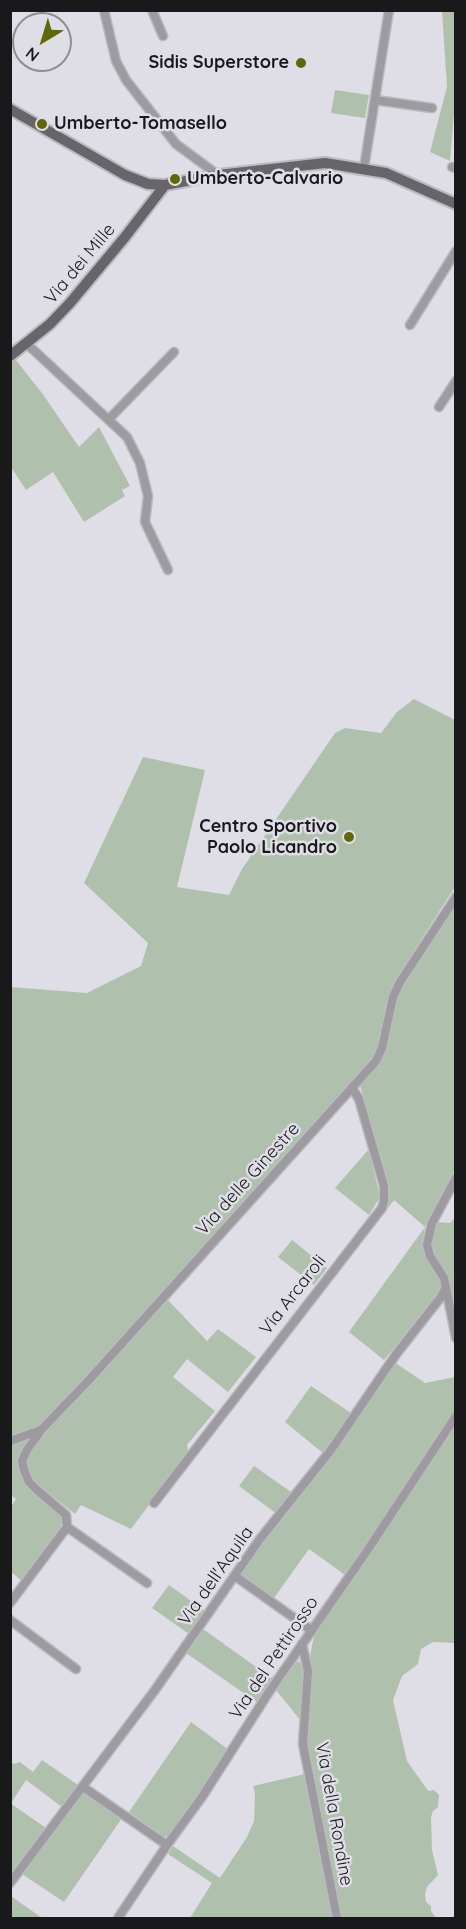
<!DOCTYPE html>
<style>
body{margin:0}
#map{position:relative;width:466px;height:1929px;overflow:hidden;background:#dfdde6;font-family:Quicksand,sans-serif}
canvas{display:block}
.frame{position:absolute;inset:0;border:12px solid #19181b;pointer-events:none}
.north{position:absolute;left:12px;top:12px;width:60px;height:60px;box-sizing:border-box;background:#dfdde6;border:2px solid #908e95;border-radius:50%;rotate:218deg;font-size:16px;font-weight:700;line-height:24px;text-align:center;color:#19181b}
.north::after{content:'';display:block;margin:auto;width:21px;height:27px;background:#61680a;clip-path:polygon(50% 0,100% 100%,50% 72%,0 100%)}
</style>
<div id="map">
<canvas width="466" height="1929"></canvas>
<div class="frame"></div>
<div class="north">N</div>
</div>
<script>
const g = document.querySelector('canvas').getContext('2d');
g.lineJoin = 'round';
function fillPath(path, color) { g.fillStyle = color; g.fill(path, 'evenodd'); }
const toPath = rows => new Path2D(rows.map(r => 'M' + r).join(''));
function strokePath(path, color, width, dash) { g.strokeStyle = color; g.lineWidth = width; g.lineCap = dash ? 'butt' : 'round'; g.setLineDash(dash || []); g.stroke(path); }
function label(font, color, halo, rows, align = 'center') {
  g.font = font + ' Quicksand,sans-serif'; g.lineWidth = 5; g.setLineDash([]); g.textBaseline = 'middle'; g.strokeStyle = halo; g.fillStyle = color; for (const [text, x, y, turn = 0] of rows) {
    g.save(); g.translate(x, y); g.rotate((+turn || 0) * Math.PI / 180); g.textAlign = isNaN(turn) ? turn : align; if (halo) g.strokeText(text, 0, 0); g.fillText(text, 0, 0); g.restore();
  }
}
const green = toPath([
 [442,11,455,11,456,90,450,161,430,152,447,87],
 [335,90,369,95,365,118,331,113],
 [15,359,42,393,79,447,99,427,130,486,122,490,125,496,84,522,53,472,26,490,11,467,10,363],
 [414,699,455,720,455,887,394,982,387,1000,376,1052,369,1061,43,1425,11,1437,10,987,87,993,141,966,148,943,84,883,143,757,205,770,177,887,229,895,242,869,335,733,345,728,381,733,397,712],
 [455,903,455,1170,425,1226,423,1242,424,1248,441,1281,441,1286,436,1297,384,1360,349,1332,425,1227,394,1200,387,1209,389,1184,360,1085,382,1058,396,998,403,984],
 [369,1149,380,1197,369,1215,335,1188],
 [455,1218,455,1324,430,1241,435,1222,450,1223],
 [292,1240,327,1268,314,1285,278,1257],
 [167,1299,207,1341,218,1329,256,1357,228,1392,187,1359,173,1377,215,1411,187,1445,188,1453,131,1529,81,1505,75,1514,32,1480,27,1469,26,1461,35,1443],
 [394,1362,425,1383,455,1377,455,1411,409,1483,345,1575,309,1549,274,1598,241,1575,263,1541],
 [311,1386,351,1413,324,1454,285,1422],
 [455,1420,455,1643,433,1642,421,1649,418,1664,402,1676,393,1700,407,1761,426,1788,429,1791,434,1790,439,1795,438,1807,433,1811,431,1817,432,1850,438,1875,427,1887,425,1894,426,1902,431,1906,431,1911,436,1918,339,1918,306,1745,310,1658,312,1645,316,1630],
 [28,1440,19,1458,22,1477,30,1488,60,1514,62,1521,59,1531,21,1580,11,1572,11,1507,16,1499,11,1495,10,1445],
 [254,1466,294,1494,277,1514,239,1486],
 [169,1585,205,1611,189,1634,152,1608],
 [203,1629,273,1679,258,1703,186,1653],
 [295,1661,300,1662,305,1669,301,1721,276,1690],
 [191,1722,229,1750,181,1821,169,1836,163,1837,129,1812],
 [42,1760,78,1785,62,1807,26,1780,11,1803,11,1763,13,1764,20,1762,33,1772],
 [305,1774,334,1918,190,1918,212,1883,168,1854,173,1846,220,1878,247,1837,254,1821,255,1793,253,1786],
 [82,1792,87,1793,122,1818,64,1902,22,1874],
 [10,1803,46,1828,11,1878],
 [10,1896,11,1896,42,1918,11,1918]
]);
const minor = toPath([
 [104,10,116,61,126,80,176,144,218,175],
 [152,10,163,36],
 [375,100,432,108],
 [452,167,456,168],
 [364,168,389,10],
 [410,325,456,251],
 [27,344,127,437,140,463,148,496,145,522,168,570],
 [439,407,456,381],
 [109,419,174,352],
 [456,1178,432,1223,427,1245,430,1256,444,1278,456,1338],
 [10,1441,41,1430,89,1380,376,1061,382,1048,393,997,400,982,456,897],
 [154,1503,382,1208,384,1201,384,1186,359,1099,352,1088],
 [67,1527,147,1583],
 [235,1576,311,1630],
 [10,1603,67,1527,66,1515,37,1490,29,1482,24,1470,22,1461,27,1450,40,1432],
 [10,1620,76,1669],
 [302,1644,308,1671,303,1744,337,1918],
 [83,1787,167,1845],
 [10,1883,155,1690,260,1539,331,1450,397,1353,441,1297,446,1287],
 [118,1918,167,1845,202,1797,269,1692,367,1551,456,1416]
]);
const major = toPath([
 [10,109,125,175,148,184,165,185,218,175,325,163,386,173,456,204],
 [10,356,50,324,70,303,125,237,165,185]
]);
const markers = [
 [301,63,6,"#61680a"],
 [42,124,6,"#61680a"],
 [175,179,6,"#61680a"],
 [349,837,6,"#61680a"]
];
const poiNames = [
 ["Sidis Superstore",289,63],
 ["Umberto-Tomasello",54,124,"left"],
 ["Umberto-Calvario",187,179,"left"],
 ["Centro Sportivo",337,827],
 ["Paolo Licandro",337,848]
];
const streetNames = [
 ["Via dei Mille",80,264,-50],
 ["Via delle Ginestre",248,1179,-48],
 ["Via Arcaroli",293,1295,-52],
 ["Via dell'Aquila",216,1576,-55],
 ["Via del Pettirosso",274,1658,-56],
 ["Via della Rondine",334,1814,80]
];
fillPath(green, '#afc1ad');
strokePath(minor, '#bbbac1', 11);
strokePath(major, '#bbbac1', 14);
strokePath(minor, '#9d9b9f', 8);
strokePath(major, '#67646a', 10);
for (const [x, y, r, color] of markers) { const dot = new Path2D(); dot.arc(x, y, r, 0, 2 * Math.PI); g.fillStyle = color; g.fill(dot); strokePath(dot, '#dfdde6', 2); }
label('bold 18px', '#19181b', '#dfdde6', poiNames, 'right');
label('18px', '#19181b', '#dfdde6', streetNames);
</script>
